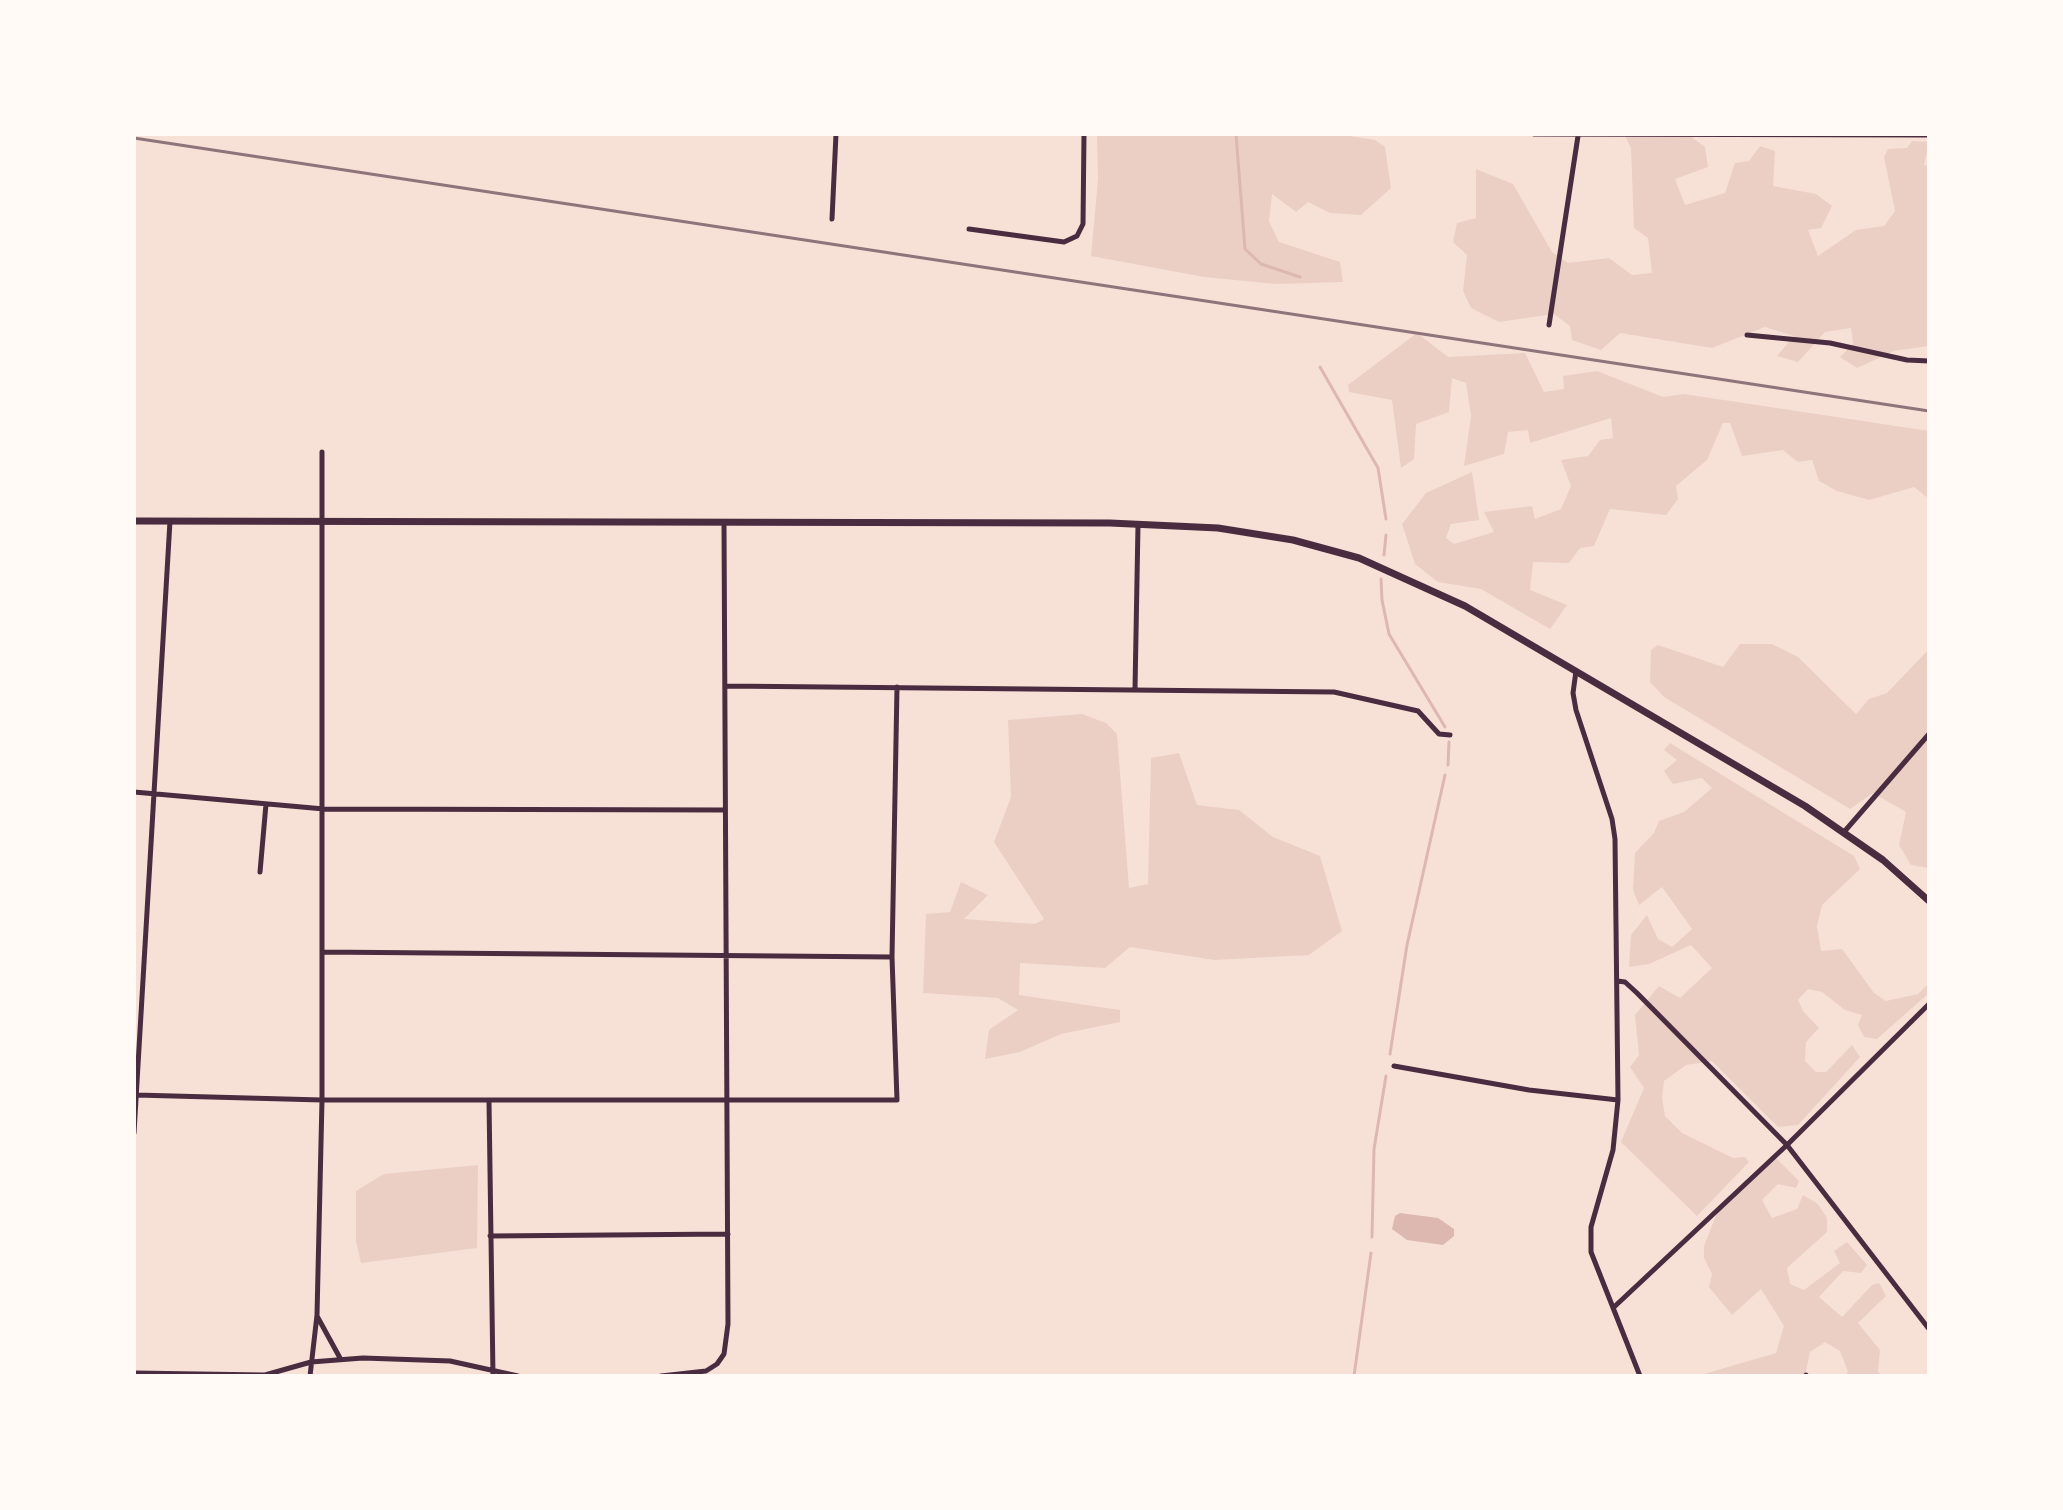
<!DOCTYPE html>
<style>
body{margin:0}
#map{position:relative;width:2063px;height:1510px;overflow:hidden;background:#f7e1d7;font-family:"Titillium Web",sans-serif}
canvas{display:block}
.frame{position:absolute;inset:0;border:136px solid #fffaf5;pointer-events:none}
</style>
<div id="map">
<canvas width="2063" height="1510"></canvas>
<div class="frame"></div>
</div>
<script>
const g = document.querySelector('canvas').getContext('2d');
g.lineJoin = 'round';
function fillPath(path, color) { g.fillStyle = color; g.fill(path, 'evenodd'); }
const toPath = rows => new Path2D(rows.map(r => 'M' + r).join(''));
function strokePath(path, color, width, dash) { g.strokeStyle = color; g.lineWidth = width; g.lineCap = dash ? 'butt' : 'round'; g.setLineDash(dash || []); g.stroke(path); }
const green = toPath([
 [1097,134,1337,134,1375,140,1385,147,1391,188,1361,215,1330,213,1308,202,1296,212,1272,194,1269,221,1279,242,1340,262,1343,282,1275,284,1204,277,1091,256,1098,179],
 [1624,134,1689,135,1705,147,1708,167,1675,179,1685,205,1725,193,1735,163,1749,161,1760,146,1775,151,1773,186,1816,194,1832,206,1821,228,1808,230,1818,256,1856,230,1884,226,1895,211,1884,157,1888,149,1907,148,1912,141,1929,142,1924,165,1929,166,1929,346,1894,351,1857,368,1840,357,1853,344,1851,328,1825,332,1798,362,1777,356,1794,336,1765,327,1712,348,1620,333,1601,350,1572,340,1570,326,1554,314,1499,322,1471,308,1463,291,1467,255,1453,242,1457,223,1476,218,1476,169,1513,184,1552,252,1568,263,1609,258,1632,275,1652,273,1648,238,1634,228,1631,148],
 [1417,333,1448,357,1525,353,1544,392,1564,389,1563,376,1597,371,1663,397,1684,394,1929,431,1929,499,1914,487,1869,500,1837,491,1819,481,1812,460,1798,462,1783,450,1742,456,1730,423,1723,423,1707,460,1676,486,1678,499,1666,515,1610,509,1594,546,1580,548,1569,563,1533,562,1530,590,1567,605,1550,629,1481,589,1438,582,1415,564,1402,524,1426,493,1472,472,1479,520,1451,524,1446,538,1454,544,1494,532,1484,512,1532,506,1535,519,1561,509,1571,486,1561,460,1588,456,1600,440,1613,438,1611,418,1530,443,1528,430,1508,432,1504,454,1464,466,1471,416,1466,383,1452,378,1449,412,1416,424,1414,459,1401,468,1392,400,1349,392,1348,385],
 [1740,644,1772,644,1798,657,1856,714,1869,699,1887,693,1929,649,1929,868,1911,865,1899,845,1906,812,1873,793,1850,809,1664,697,1650,682,1651,650,1658,645,1723,667],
 [1082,714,1106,723,1117,734,1129,888,1148,884,1151,758,1179,753,1197,805,1239,810,1273,837,1320,856,1342,931,1309,955,1214,960,1130,947,1105,968,1020,963,1019,995,1120,1010,1120,1022,1061,1034,1020,1052,985,1059,989,1030,1018,1010,998,998,923,993,926,914,950,912,961,882,988,895,964,919,1035,924,1044,919,994,842,1011,797,1008,720],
 [1670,743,1854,856,1860,869,1822,905,1817,926,1821,951,1842,949,1874,993,1886,1001,1918,994,1929,983,1929,993,1877,1039,1864,1037,1858,1025,1862,1015,1845,1010,1822,992,1808,989,1798,1000,1803,1011,1819,1028,1806,1042,1805,1061,1816,1072,1826,1072,1852,1045,1860,1057,1798,1125,1778,1127,1712,1061,1686,1065,1664,1081,1662,1098,1665,1116,1682,1133,1733,1158,1745,1157,1749,1162,1697,1216,1621,1142,1644,1088,1630,1067,1639,1055,1635,1015,1659,986,1680,998,1712,968,1691,945,1649,964,1629,967,1631,935,1647,915,1658,939,1672,947,1692,929,1662,887,1639,905,1633,890,1635,853,1654,833,1659,821,1684,812,1712,788,1702,778,1673,784,1664,771,1677,760,1664,750],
 [1775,1157,1799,1181,1796,1188,1778,1184,1762,1200,1772,1218,1797,1209,1803,1195,1818,1204,1827,1218,1827,1232,1787,1268,1790,1284,1804,1290,1840,1263,1834,1251,1847,1242,1867,1265,1861,1273,1843,1271,1819,1297,1842,1317,1872,1285,1879,1283,1886,1296,1858,1323,1880,1350,1878,1372,1884,1376,1844,1376,1848,1372,1840,1351,1825,1342,1810,1352,1805,1376,1697,1376,1776,1353,1784,1326,1761,1289,1732,1315,1709,1287,1712,1274,1704,1258,1704,1246,1719,1208],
 [478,1165,477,1248,361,1263,356,1242,356,1191,384,1174]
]);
const water = toPath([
 [1400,1213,1438,1218,1454,1229,1454,1236,1443,1245,1407,1240,1392,1229,1395,1216]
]);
const stream = toPath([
 [1236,134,1245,249,1261,264,1300,277],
 [1320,367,1378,468,1386,519],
 [1384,555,1386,535],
 [1381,579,1382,600,1389,634,1445,727],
 [1448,765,1449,742],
 [1390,1054,1407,945,1445,775],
 [1372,1237,1374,1149,1386,1076],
 [1354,1376,1371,1253]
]);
const minor = toPath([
 [1534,134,1929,135],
 [832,219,836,134],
 [969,229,1064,242,1077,236,1083,224,1084,134],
 [1549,325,1578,136],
 [1747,335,1830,343,1907,360,1929,361],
 [1576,671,1573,693,1576,710,1612,819,1615,839,1618,1100,1613,1150,1591,1227,1591,1252,1640,1376],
 [725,686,1334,692,1418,711,1439,734,1450,735],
 [1135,689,1138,525],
 [134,792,324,809,725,810],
 [1844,832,1929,734],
 [260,872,266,804],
 [322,952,892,957],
 [1617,981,1625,982,1637,993,1787,1145,1929,1329],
 [1394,1066,1529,1090,1618,1100],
 [136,1095,322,1100,897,1100,892,957,897,687],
 [489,1101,493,1376],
 [134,1133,170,521],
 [490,1236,728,1234],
 [1613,1308,1787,1145,1929,1004],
 [317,1316,340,1358],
 [134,1373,265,1375,311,1362,363,1358,450,1361,518,1376],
 [1806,1375,1806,1376],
 [310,1376,317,1315,322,1100,322,452],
 [661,1376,706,1371,717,1364,724,1354,728,1324,724,524]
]);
const secondary = toPath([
 [134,521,1110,523,1218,528,1293,540,1359,558,1465,606,1805,806,1883,860,1929,901]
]);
const rail = toPath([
 [134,138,1929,411]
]);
fillPath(green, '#ebcfc5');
fillPath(water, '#dcb8b0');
strokePath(stream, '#dcb8b0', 3);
strokePath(minor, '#4a2c40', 5);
strokePath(secondary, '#4a2c40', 7);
strokePath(rail, '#8f747c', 3);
</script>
